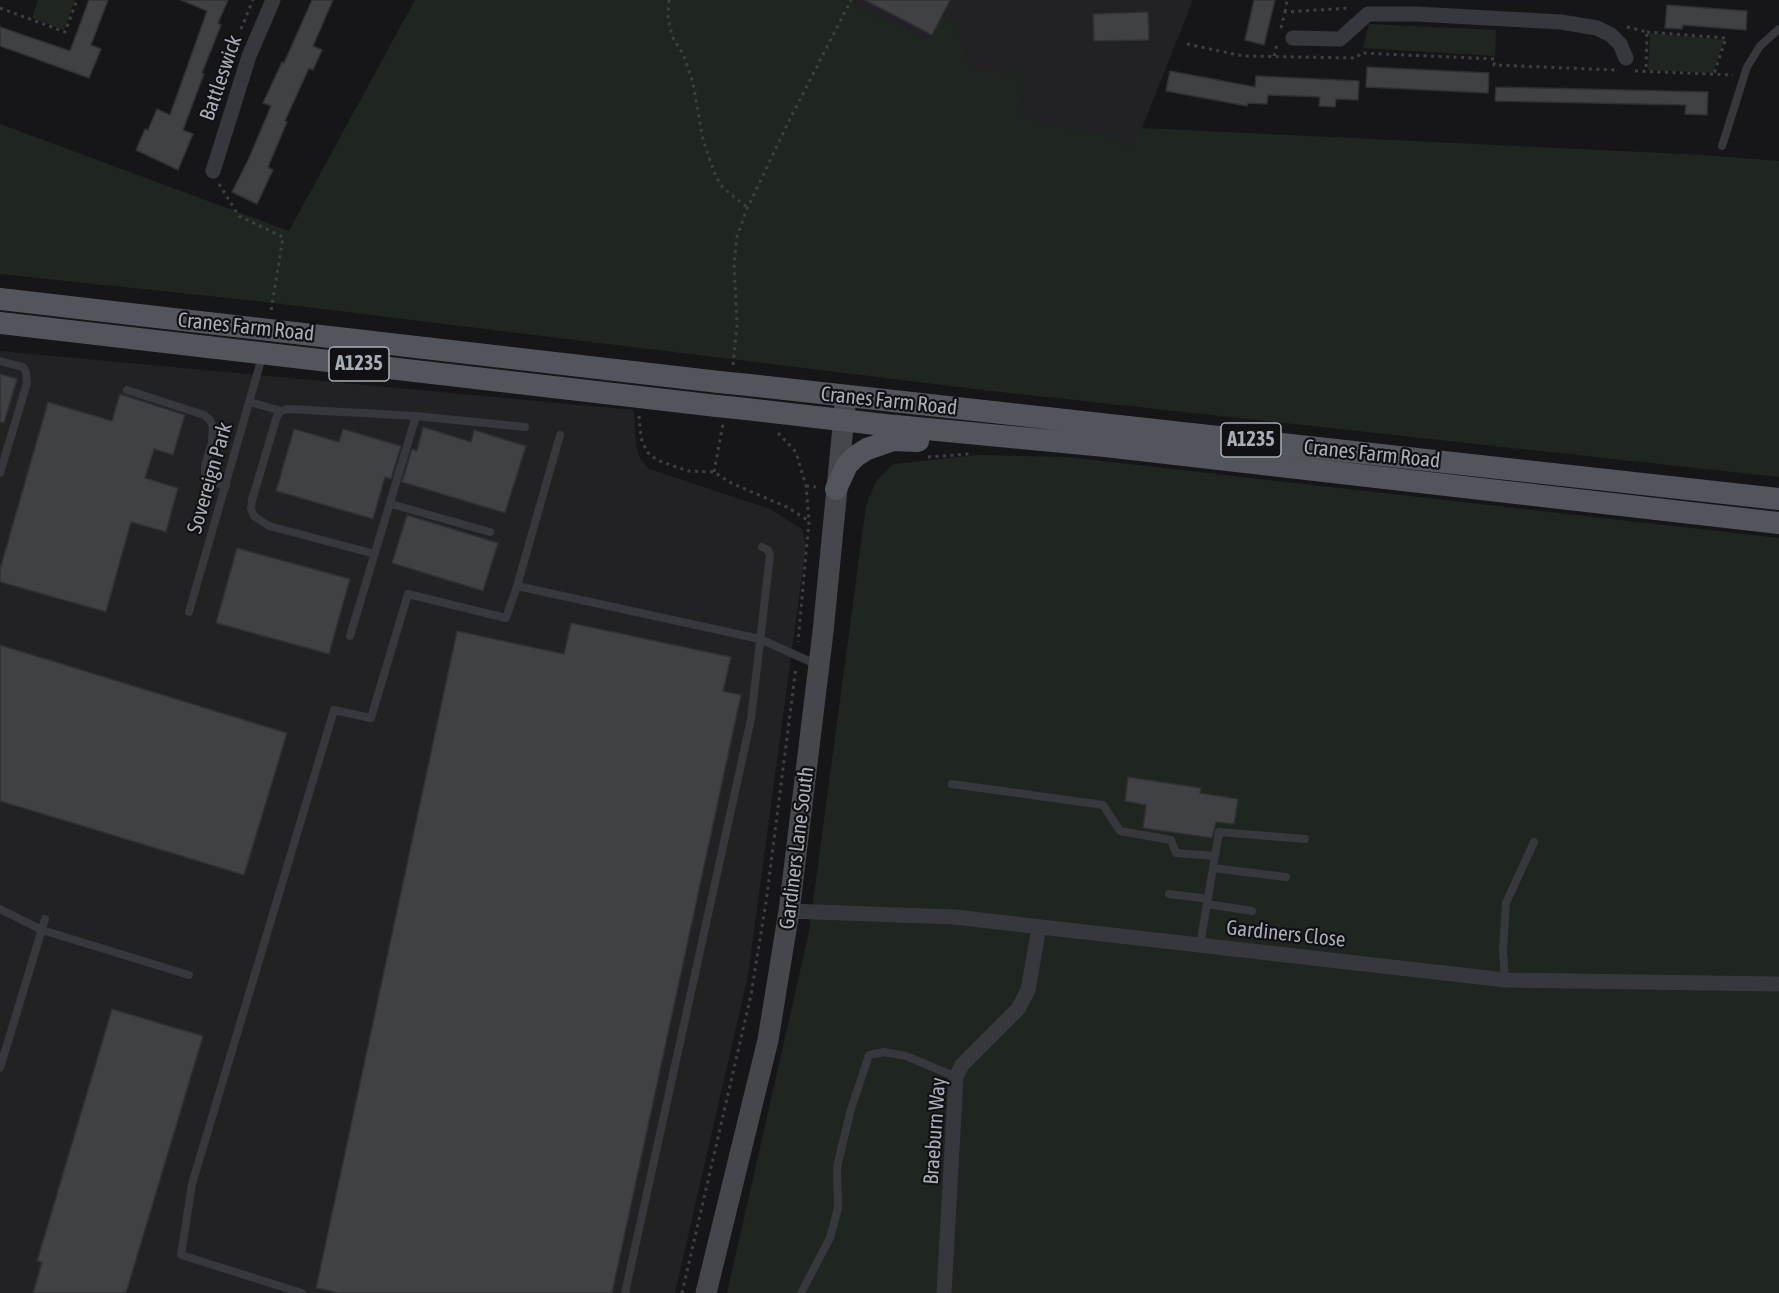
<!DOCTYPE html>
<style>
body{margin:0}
canvas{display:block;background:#161618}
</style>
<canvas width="1779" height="1293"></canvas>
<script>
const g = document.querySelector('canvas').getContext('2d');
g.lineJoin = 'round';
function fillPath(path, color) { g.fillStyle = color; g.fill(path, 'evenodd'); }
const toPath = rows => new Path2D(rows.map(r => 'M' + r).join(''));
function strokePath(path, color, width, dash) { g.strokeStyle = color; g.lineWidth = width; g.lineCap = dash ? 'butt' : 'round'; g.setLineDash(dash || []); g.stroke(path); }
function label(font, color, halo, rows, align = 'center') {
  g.font = font + ' "Asap Condensed",sans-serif'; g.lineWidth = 4.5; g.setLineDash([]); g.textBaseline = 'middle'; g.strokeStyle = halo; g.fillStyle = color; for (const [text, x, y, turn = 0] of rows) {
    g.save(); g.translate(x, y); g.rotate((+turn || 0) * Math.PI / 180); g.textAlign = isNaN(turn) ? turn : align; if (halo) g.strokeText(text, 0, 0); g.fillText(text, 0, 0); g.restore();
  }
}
const built = toPath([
 [857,0,1193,0,1142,128,1134,153,1014,346,854,5],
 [0,351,634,410,636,447,641,459,649,469,770,509,802,529,806,545,748,975,675,1293,0,1293]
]);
const green = toPath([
 [38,0,75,0,64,30,32,18],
 [415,0,856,0,854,5,927,39,948,11,961,40,969,69,1023,74,1018,117,1113,138,1129,149,1142,128,1704,155,1779,161,1779,477,992,391,257,301,0,274,0,124,289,231],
 [1369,24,1496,30,1495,56,1363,48],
 [1650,33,1724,40,1713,73,1648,70],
 [977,455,1067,457,1779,538,1779,1293,727,1293,809,932,866,506,876,481,894,464]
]);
const building = toPath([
 [89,0,108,0,91,45,101,49,89,78,0,46,0,27,70,51,89,0],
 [181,0,228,0,218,23,221,25,202,73,204,74,183,130,193,134,178,170,136,150,145,129,148,130,157,109,170,115,207,11,181,0],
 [312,0,333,0,313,46,322,50,313,70,309,68,285,121,287,122,268,167,273,170,257,204,232,192,249,158,271,106,263,103,282,62,284,63,312,0],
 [865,0,950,0,932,35,865,0],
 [1254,0,1275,0,1264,45,1245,40,1254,0],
 [1667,5,1747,11,1746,30,1683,25,1682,29,1665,28,1667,5],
 [1148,12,1149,40,1094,41,1093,14,1148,12],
 [1367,67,1489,73,1488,93,1366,87,1367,67],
 [1170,71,1255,87,1256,76,1359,81,1358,100,1336,99,1335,107,1319,106,1320,97,1268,95,1267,104,1248,103,1247,106,1166,91,1170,71],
 [1496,87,1708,92,1707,115,1685,114,1686,105,1495,101,1496,87],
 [0,374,17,379,4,423,0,422,0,374],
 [120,394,185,415,173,455,154,449,145,478,178,488,166,532,131,522,106,612,0,582,0,569,48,402,112,421,120,394],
 [423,427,471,442,474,430,526,446,505,513,402,482,412,449,417,451,423,427],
 [294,429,339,442,343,429,401,446,391,479,385,477,373,519,276,491,294,429],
 [407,515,498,543,483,591,392,563,407,515],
 [237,548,350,579,329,654,216,623,237,548],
 [571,623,731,657,723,691,741,695,612,1293,339,1293,316,1288,457,631,564,654,571,623],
 [0,645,287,733,244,875,0,801,0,645],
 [1128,777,1201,788,1200,793,1238,799,1234,824,1216,822,1212,838,1143,828,1146,805,1125,801,1128,777],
 [112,1009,203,1036,126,1293,33,1293,42,1262,37,1261,112,1009]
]);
const path = toPath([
 [669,0,668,18,672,36,684,56,693,83,703,140,716,177,723,188,748,208],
 [0,8,65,32,77,0],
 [1285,12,1287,0],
 [1627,27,1647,32,1646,71],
 [1281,28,1285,12,1351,8],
 [241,29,253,0],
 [1647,32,1726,38,1714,74],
 [1187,44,1243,56,1356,58,1361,53,1495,59,1494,65,1616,70],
 [1274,56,1277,44],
 [1635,71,1733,75],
 [219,184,239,216,283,237,271,311],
 [733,365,737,325,734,263,737,237,746,211,787,125,851,0],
 [639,416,641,438,647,452,657,460,688,471,714,472,731,483,787,507,809,521],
 [778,433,796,452,806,486,809,521,798,642],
 [928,457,969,454],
 [714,472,723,424],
 [806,486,816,487],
 [682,1293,751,995,766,902,796,667]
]);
const lane = toPath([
 [1722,146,1747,67,1760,46,1779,29],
 [0,361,23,367,26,372,27,383,0,473],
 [127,390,204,415,210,420,213,427,212,442,205,466,205,472,207,478,212,482,226,486],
 [250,402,281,411],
 [391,504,490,532],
 [375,554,269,526,254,516,251,509,252,500,277,416,281,411,287,409,306,410,416,416,525,427],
 [517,586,560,435],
 [189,612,262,357],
 [350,636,416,416],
 [952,784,1103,805,1120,831,1171,840,1176,853,1215,856],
 [1213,868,1286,877],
 [1169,894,1208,899],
 [1207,904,1252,911],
 [0,909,42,930,189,975],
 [1200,945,1219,832,1305,839],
 [1505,980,1503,951,1506,903,1534,842],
 [0,1068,45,919],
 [302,1293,181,1255,192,1184,334,710,371,718,408,594,506,618,517,586,760,639,818,665],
 [625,1293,751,719,770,555,768,550,762,547],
 [801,1293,830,1238,838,1208,837,1167,851,1109,869,1055,884,1052,906,1056,956,1077]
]);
const street = toPath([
 [1293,38,1340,39,1368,14,1416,14,1561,22,1597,28,1611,35,1620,44,1626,58],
 [213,171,249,56,273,0],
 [789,911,954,917,1505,980,1779,984],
 [944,1293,956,1077,962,1065,1018,1009,1028,990,1039,927]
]);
const secondary = toPath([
 [706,1293,768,1040,789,911,823,632,846,396]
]);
const primary = toPath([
 [0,299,719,382],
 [0,323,717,406],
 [749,385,1779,499],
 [746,409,885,425,1105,446,1779,523],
 [836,489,847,465,856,456,867,449,893,440,918,441]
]);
const primaryBridge = toPath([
 [719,382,749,385],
 [717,406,746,409]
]);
const shields = [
 [359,364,60],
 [1251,440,60]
];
const shieldNames = [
 ["A1235",359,364],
 ["A1235",1251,440]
];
const streetNames = [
 ["Battleswick",221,78,-71],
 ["Cranes Farm Road",246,327,6],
 ["Cranes Farm Road",889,401,6],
 ["Cranes Farm Road",1372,454,6],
 ["Sovereign Park",210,478,-74],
 ["Gardiners Lane South",797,848,-83],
 ["Gardiners Close",1286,934,6],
 ["Braeburn Way",935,1131,-86]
];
fillPath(built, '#222225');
fillPath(green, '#1e261f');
fillPath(building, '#404145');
strokePath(building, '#303034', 1.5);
strokePath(path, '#3d3f44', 3, [3, 4.5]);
strokePath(lane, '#37383d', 8);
strokePath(street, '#37383d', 15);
strokePath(secondary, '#45474d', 21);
strokePath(primary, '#53555c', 22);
strokePath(primaryBridge, '#53555c', 22);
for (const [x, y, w] of shields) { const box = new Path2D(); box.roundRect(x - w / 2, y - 17, w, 34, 4.5); g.fillStyle = '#111113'; g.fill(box); strokePath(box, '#a8adb8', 1.5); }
label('bold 20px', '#a8adb8', null, shieldNames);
label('21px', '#a8adb8', '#111113', streetNames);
</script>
